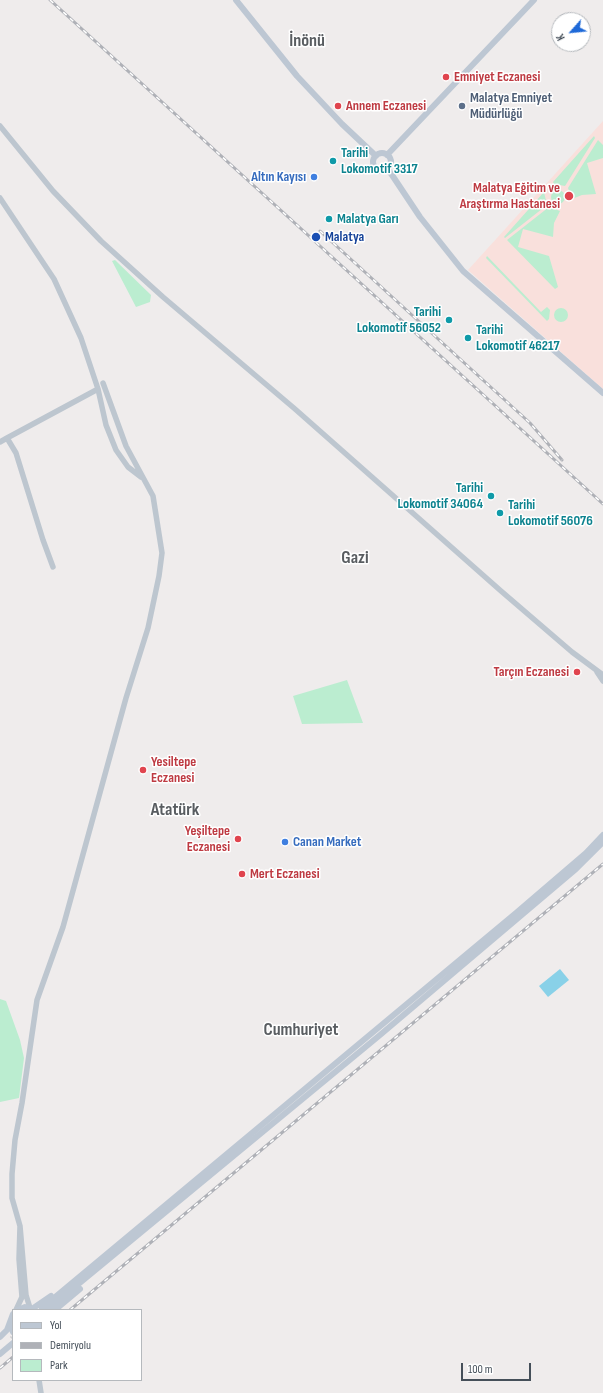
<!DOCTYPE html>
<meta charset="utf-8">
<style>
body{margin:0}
#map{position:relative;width:603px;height:1393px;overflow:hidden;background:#efecec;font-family:"Sofia Sans Condensed",sans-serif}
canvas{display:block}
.legend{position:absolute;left:12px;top:1309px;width:130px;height:72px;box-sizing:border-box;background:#fff;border:1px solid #b5b9bd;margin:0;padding:5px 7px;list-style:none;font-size:12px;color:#454f59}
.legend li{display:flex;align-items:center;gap:8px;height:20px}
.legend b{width:20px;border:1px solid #b5b9bd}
.north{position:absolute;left:551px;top:12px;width:40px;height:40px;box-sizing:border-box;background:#fff;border:1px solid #b5b9bd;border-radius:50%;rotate:243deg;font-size:11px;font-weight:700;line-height:16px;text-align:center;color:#454f59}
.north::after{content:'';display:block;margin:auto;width:14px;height:18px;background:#1e69d8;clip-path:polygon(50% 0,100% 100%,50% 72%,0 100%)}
.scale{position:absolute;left:461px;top:1363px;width:70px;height:18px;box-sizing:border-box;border:2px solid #454f59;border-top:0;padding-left:5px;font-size:12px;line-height:14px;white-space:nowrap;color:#454f59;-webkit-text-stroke:3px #fff;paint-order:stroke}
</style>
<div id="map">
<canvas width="603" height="1393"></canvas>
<ul class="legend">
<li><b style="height:5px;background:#bdc7d3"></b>Yol</li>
<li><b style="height:5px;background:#afb1b7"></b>Demiryolu</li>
<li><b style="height:11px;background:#bbedd0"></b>Park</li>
</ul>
<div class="north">K</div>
<div class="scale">100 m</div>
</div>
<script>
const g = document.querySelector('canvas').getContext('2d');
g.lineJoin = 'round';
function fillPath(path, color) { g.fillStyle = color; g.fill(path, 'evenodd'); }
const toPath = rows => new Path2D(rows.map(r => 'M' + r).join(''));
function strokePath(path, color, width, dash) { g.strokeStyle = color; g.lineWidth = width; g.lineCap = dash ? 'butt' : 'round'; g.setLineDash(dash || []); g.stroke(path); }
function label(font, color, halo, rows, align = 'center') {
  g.font = font + ' "Sofia Sans Condensed",sans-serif'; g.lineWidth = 3; g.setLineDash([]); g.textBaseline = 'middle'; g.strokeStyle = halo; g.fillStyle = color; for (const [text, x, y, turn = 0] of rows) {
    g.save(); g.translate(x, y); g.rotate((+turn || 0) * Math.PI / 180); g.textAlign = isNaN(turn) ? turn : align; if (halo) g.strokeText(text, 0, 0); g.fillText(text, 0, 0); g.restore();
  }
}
const medical = toPath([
 [603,121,603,389,468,270]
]);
const green = toPath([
 [594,136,595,138,565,186,554,184,553,182],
 [598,140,603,145,603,158,587,163,596,194,582,195,572,199,568,188],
 '551 197a7 7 0 1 1 14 0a7 7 0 1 1-14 0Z',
 [544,192,547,205,505,238,504,237],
 [549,207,560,211,554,223,553,237,523,229,518,247,549,256,558,287,555,289,507,240],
 [487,256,541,312,547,307,550,310,549,319,547,321,486,258],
 [115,260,151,295,150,302,136,307,112,261],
 '554 315a7 7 0 1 1 14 0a7 7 0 1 1-14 0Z',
 [347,680,363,723,302,724,293,696],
 [0,999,6,1001,20,1040,24,1058,19,1098,0,1102]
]);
const water = toPath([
 [560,969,569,980,548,997,539,986]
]);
const secondaryTunnel = toPath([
 [12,1339,13,1338]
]);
const tertiary = toPath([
 [0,126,53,191,101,241,163,297,295,409,501,591,572,652,603,675],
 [0,198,54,279,81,338,98,389,106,425,116,450,128,467,141,477],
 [0,442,7,438],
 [53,567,43,540,16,453,7,438,98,389],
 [597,672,603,681],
 [20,1226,12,1198,12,1174,15,1140,22,1103,37,1000,63,927,126,698,148,628,159,576,162,553,153,496,126,446,103,383],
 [16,1310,22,1297,19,1259,20,1226,26,1295,30,1308],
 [39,1380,41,1393]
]);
const secondary = toPath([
 [236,0,297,76,342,124,376,156],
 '373 162a9 9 0 1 1 18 0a9 9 0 1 1-18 0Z',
 [387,155,534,0],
 [388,169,420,217,463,271,603,393],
 [42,1308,516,913,586,853,603,835],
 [32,1309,51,1296],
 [18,1310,25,1307,34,1310],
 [47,1310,380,1035,576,869,603,842],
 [55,1310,80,1289],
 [0,1337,7,1330,13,1314],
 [0,1354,13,1343]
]);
const rail = toPath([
 [50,0,603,504],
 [320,231,530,423,562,460],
 [70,1310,603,864],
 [0,1368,13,1357]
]);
const secondaryBridge = toPath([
 [10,1325,13,1332]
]);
const markers = [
 [446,77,4,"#e0444e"],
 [338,106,4,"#e0444e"],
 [462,106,4,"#5c6f8a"],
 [333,161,4,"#0f9aa8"],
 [314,177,4,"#3f7fe0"],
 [569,196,5,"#e0444e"],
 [329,219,4,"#0f9aa8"],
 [316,237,5,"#1a4fb4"],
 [449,320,4,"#0f9aa8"],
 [468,338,4,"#0f9aa8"],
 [491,496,4,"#0f9aa8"],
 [500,513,4,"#0f9aa8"],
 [577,672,4,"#e0444e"],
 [143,770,4,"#e0444e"],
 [238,839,4,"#e0444e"],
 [285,842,4,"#3f7fe0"],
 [242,874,4,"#e0444e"]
];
const healthNames = [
 ["Emniyet Eczanesi",454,77],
 ["Annem Eczanesi",346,106],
 ["Malatya Eğitim ve",560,188,"right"],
 ["Araştırma Hastanesi",560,204,"right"],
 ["Tarçın Eczanesi",569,672,"right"],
 ["Yesiltepe",151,762],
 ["Eczanesi",151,778],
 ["Yeşiltepe",230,831,"right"],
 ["Eczanesi",230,847,"right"],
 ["Mert Eczanesi",250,874]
];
const serviceNames = [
 ["Malatya Emniyet",470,98],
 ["Müdürlüğü",470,114]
];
const cultureNames = [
 ["Tarihi",341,153],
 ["Lokomotif 3317",341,169],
 ["Malatya Garı",337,219],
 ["Tarihi",441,312,"right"],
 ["Lokomotif 56052",441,328,"right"],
 ["Tarihi",476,330],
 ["Lokomotif 46217",476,346],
 ["Tarihi",483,488,"right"],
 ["Lokomotif 34064",483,504,"right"],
 ["Tarihi",508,505],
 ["Lokomotif 56076",508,521]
];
const shopNames = [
 ["Altın Kayısı",306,177],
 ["Canan Market",293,842,"left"]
];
const transitNames = [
 ["Malatya",325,237]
];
const districtNames = [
 ["İnönü",307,41],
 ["Gazi",355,558],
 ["Atatürk",175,810],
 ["Cumhuriyet",301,1030]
];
fillPath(medical, '#f9e0dc');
fillPath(green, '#bbedd0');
fillPath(water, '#89d1e8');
strokePath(secondaryTunnel, '#cdcdcf', 6, [6, 3]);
strokePath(tertiary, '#bdc6cf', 5.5);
strokePath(secondary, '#bdc7d3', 6);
strokePath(rail, '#afb1b7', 3);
strokePath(rail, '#fff', 1.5, [4.5]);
strokePath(secondaryBridge, '#bdc7d3', 6);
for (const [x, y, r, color] of markers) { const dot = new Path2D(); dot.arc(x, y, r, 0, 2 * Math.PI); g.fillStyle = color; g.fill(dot); strokePath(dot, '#fff', 1.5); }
label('bold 14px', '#be3a42', '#fff', healthNames, 'left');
label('bold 14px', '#4e5e75', '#fff', serviceNames, 'left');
label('bold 14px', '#0d838f', '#fff', cultureNames, 'left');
label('bold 14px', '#366cbe', '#fff', shopNames, 'right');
label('bold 14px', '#164399', '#fff', transitNames, 'left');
label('bold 18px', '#595d61', '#fff', districtNames);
</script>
